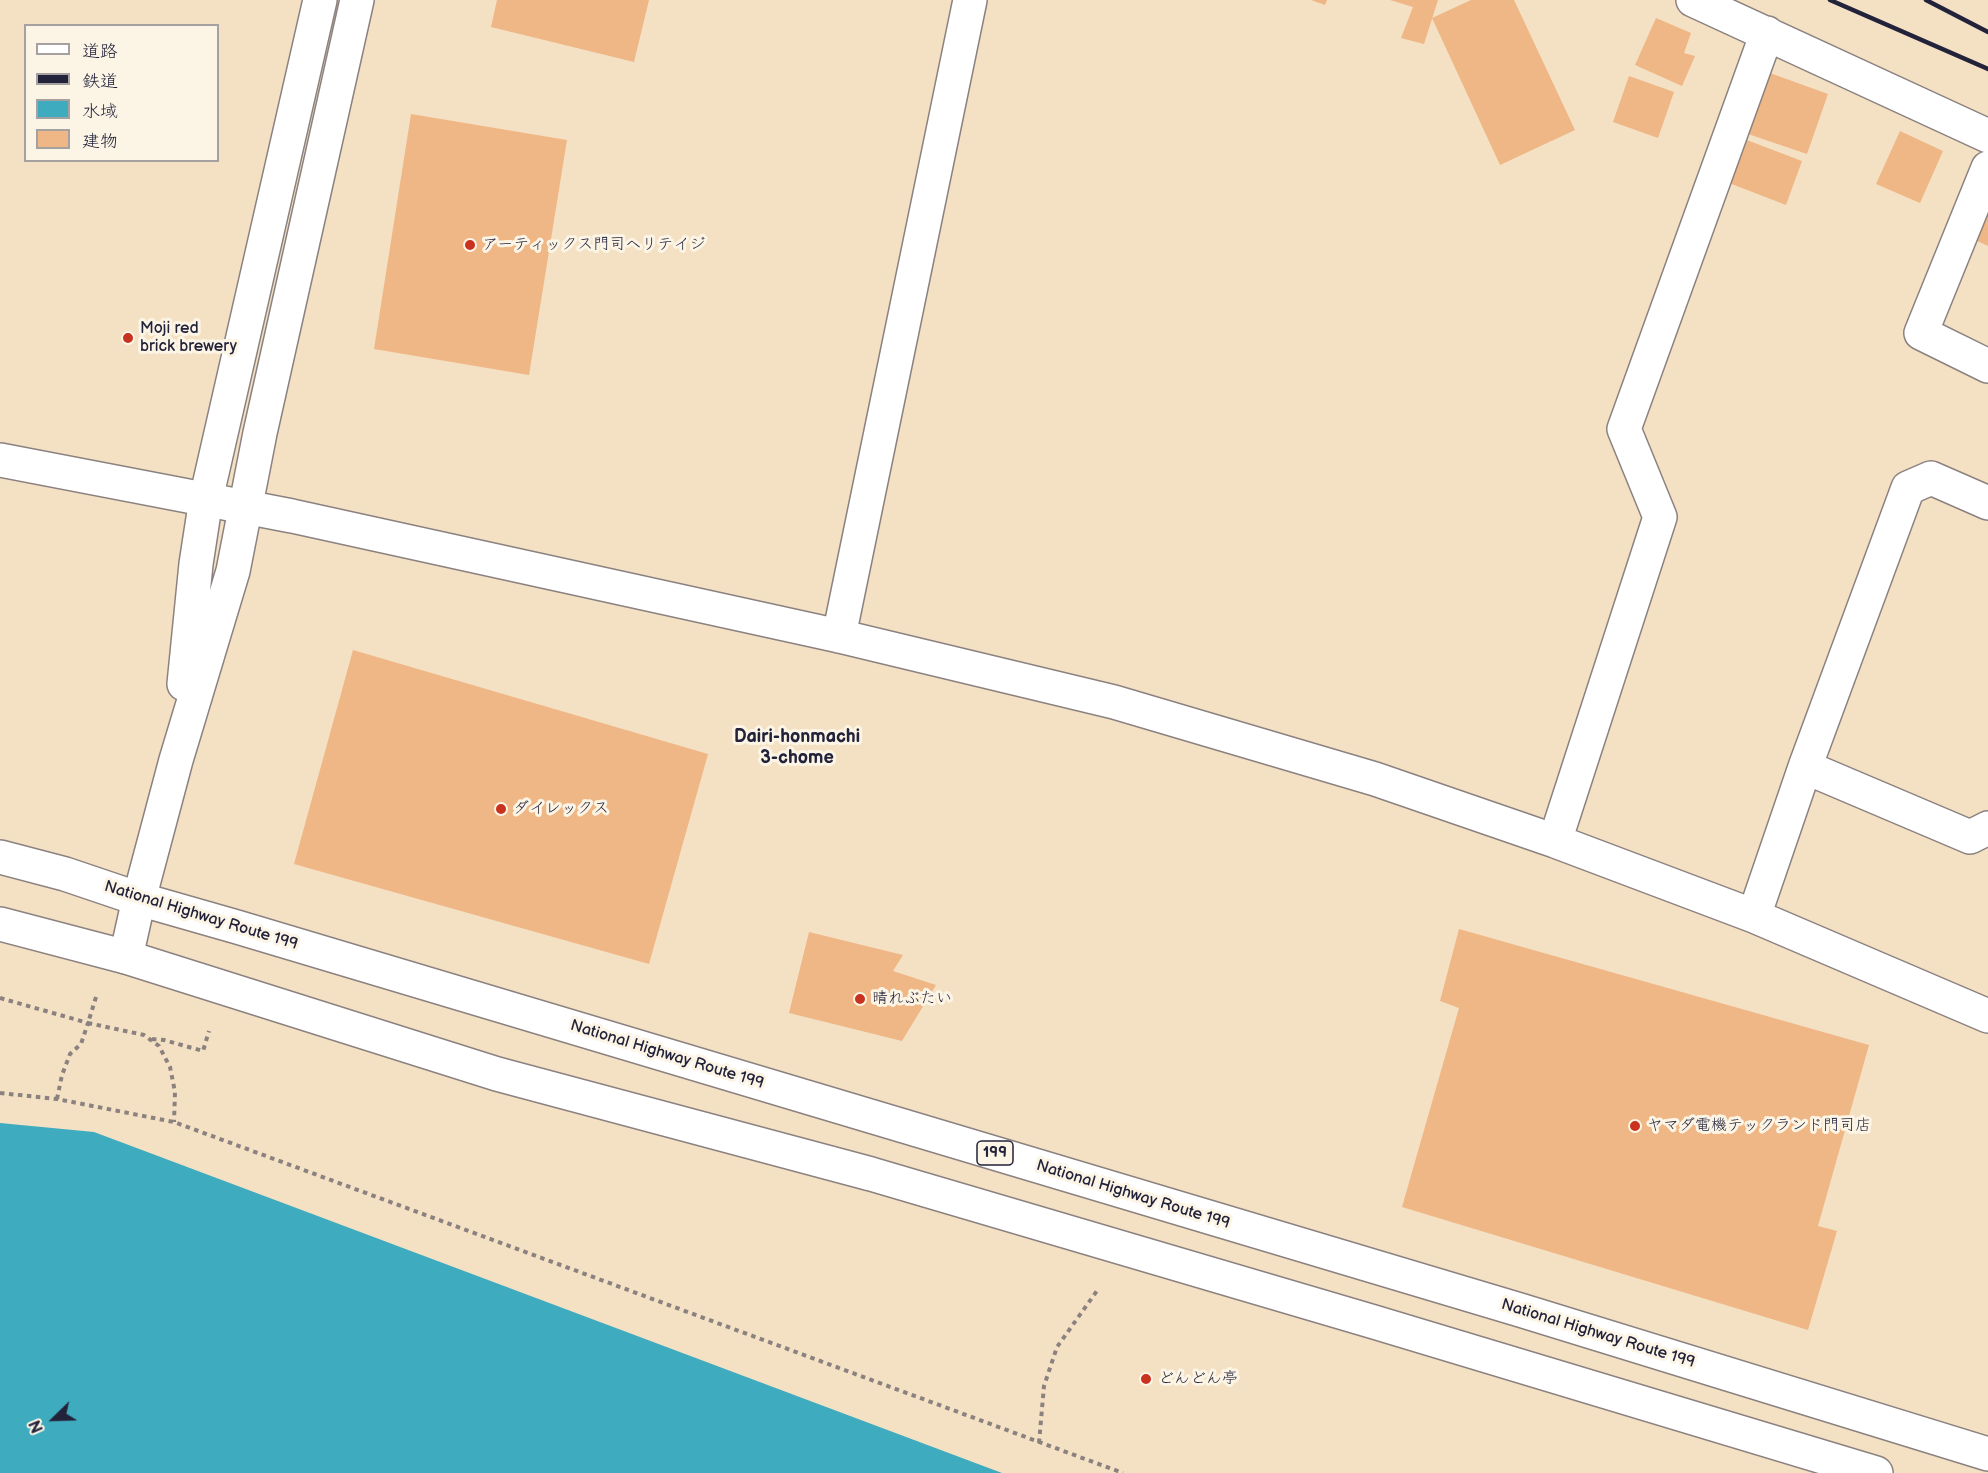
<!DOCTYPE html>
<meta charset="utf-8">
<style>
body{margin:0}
#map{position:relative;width:1988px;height:1473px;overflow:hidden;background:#f4e1c4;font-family:"Balsamiq Sans","Klee One",sans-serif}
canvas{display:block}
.legend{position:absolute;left:24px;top:24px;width:195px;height:138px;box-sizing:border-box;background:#fcf5e5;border:2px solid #a5a1a1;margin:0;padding:8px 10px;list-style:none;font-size:18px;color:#22223b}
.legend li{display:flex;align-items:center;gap:12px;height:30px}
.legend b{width:30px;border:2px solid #a5a1a1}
.north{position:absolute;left:24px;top:1389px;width:60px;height:60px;-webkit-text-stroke:4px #fcf5e5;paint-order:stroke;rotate:247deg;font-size:16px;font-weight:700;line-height:24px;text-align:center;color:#22223b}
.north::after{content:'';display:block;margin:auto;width:21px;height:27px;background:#22223b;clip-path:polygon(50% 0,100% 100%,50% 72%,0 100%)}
</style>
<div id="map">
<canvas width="1988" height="1473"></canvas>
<ul class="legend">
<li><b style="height:8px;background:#fff"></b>道路</li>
<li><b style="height:8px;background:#22223b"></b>鉄道</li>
<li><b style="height:16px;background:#3fabbe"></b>水域</li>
<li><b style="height:16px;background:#efb686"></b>建物</li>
</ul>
<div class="north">N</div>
</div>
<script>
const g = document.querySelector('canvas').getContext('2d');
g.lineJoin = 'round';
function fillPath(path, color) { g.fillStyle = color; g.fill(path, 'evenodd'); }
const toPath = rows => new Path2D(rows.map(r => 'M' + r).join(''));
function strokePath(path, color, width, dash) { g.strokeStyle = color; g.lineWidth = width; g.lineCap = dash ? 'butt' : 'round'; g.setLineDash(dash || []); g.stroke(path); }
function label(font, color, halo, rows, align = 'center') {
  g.font = font + ' "Balsamiq Sans","Klee One",sans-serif'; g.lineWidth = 6; g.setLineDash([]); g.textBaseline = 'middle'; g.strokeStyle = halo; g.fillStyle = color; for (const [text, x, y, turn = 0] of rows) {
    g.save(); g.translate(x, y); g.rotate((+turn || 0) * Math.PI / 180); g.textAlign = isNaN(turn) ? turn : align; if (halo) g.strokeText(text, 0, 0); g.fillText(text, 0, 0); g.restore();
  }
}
const water = toPath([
 [0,1123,94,1132,1002,1473,0,1473]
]);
const building = toPath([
 [497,0,649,0,634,62,491,27],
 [1311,0,1327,0,1325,5],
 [1390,0,1438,0,1424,44,1401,38,1413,7],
 [1471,0,1514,0,1575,130,1500,165,1432,18],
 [1656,18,1691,33,1684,53,1695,56,1682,86,1635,65],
 [1770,73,1828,94,1807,154,1748,134],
 [1629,76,1674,92,1658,138,1613,122],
 [411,114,567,140,529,375,374,349],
 [1900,131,1943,151,1920,203,1876,184],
 [1744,139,1802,161,1786,205,1729,183],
 [1988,200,1988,246,1971,238],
 [353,650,708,754,649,964,294,864],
 [1459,929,1869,1045,1818,1226,1837,1231,1808,1330,1402,1207,1459,1008,1440,1001],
 [809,932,903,955,893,971,936,985,902,1041,789,1013]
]);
const path = toPath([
 [96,997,88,1023,144,1035,159,1046,170,1067,175,1092,174,1122],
 [0,998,88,1023,81,1044,70,1054,62,1075,57,1099],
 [152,1039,164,1040,203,1051,209,1031],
 [0,1093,57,1099,174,1122,1123,1473],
 [1039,1443,1044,1386,1057,1347,1099,1288]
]);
const minor = toPath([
 [1693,0,1988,136],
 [1988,168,1921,333,1988,366],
 [0,460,292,516,839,636,1114,702,1375,779,1555,841,1754,916,1988,1016],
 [839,636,970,0],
 [184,684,196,564,206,499,320,0],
 [1805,767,1970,837,1988,828],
 [1555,841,1660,517,1624,429,1767,33],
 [1754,916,1805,767,1908,488,1931,478,1988,503],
 [126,957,139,899,176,760,233,571,260,433,357,0]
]);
const highway = toPath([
 [0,857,65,874,139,899,237,927,1520,1310,1988,1454],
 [0,924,126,957,497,1074,871,1174,1374,1322,1876,1473]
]);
const rail = toPath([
 [1830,0,1988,69],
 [1926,0,1988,32]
]);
const markers = [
 [470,245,6,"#c8321e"],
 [128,338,6,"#c8321e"],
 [501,809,6,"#c8321e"],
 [860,999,6,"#c8321e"],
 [1635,1126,6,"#c8321e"],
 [1146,1379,6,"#c8321e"]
];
const shields = [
 [995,1153,36]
];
const shieldNames = [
 ["199",995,1153]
];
const poiNames = [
 ["アーティックス門司ヘリテイジ",482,245],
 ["Moji red",140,329],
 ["brick brewery",140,347],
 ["ダイレックス",513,809],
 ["晴れぶたい",872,999],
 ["ヤマダ電機テックランド門司店",1647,1126],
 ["どんどん亭",1158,1379]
];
const streetNames = [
 ["National Highway Route 199",201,916,17],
 ["National Highway Route 199",667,1055,17],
 ["National Highway Route 199",1133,1195,17],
 ["National Highway Route 199",1598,1334,17]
];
const neighbourhoodNames = [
 ["Dairi-honmachi",797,737],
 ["3-chome",797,758]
];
fillPath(water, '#3fabbe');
fillPath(building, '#efb686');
strokePath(minor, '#8b8280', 36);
strokePath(highway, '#8b8280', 36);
strokePath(path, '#8b8280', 4, [4.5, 4.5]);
strokePath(minor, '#fff', 33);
strokePath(highway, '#fff', 33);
strokePath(rail, '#22223b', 4.5);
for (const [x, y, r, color] of markers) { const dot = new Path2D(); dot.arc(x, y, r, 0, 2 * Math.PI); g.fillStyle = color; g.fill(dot); strokePath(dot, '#fcf5e5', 2); }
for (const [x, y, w] of shields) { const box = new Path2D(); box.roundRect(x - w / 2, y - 12, w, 24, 4.5); g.fillStyle = '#fcf5e5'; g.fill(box); strokePath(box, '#22223b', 1.5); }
label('bold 15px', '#22223b', null, shieldNames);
label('16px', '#22223b', '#fcf5e5', poiNames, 'left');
label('16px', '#22223b', '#fcf5e5', streetNames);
label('bold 18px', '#22223b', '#fcf5e5', neighbourhoodNames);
</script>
